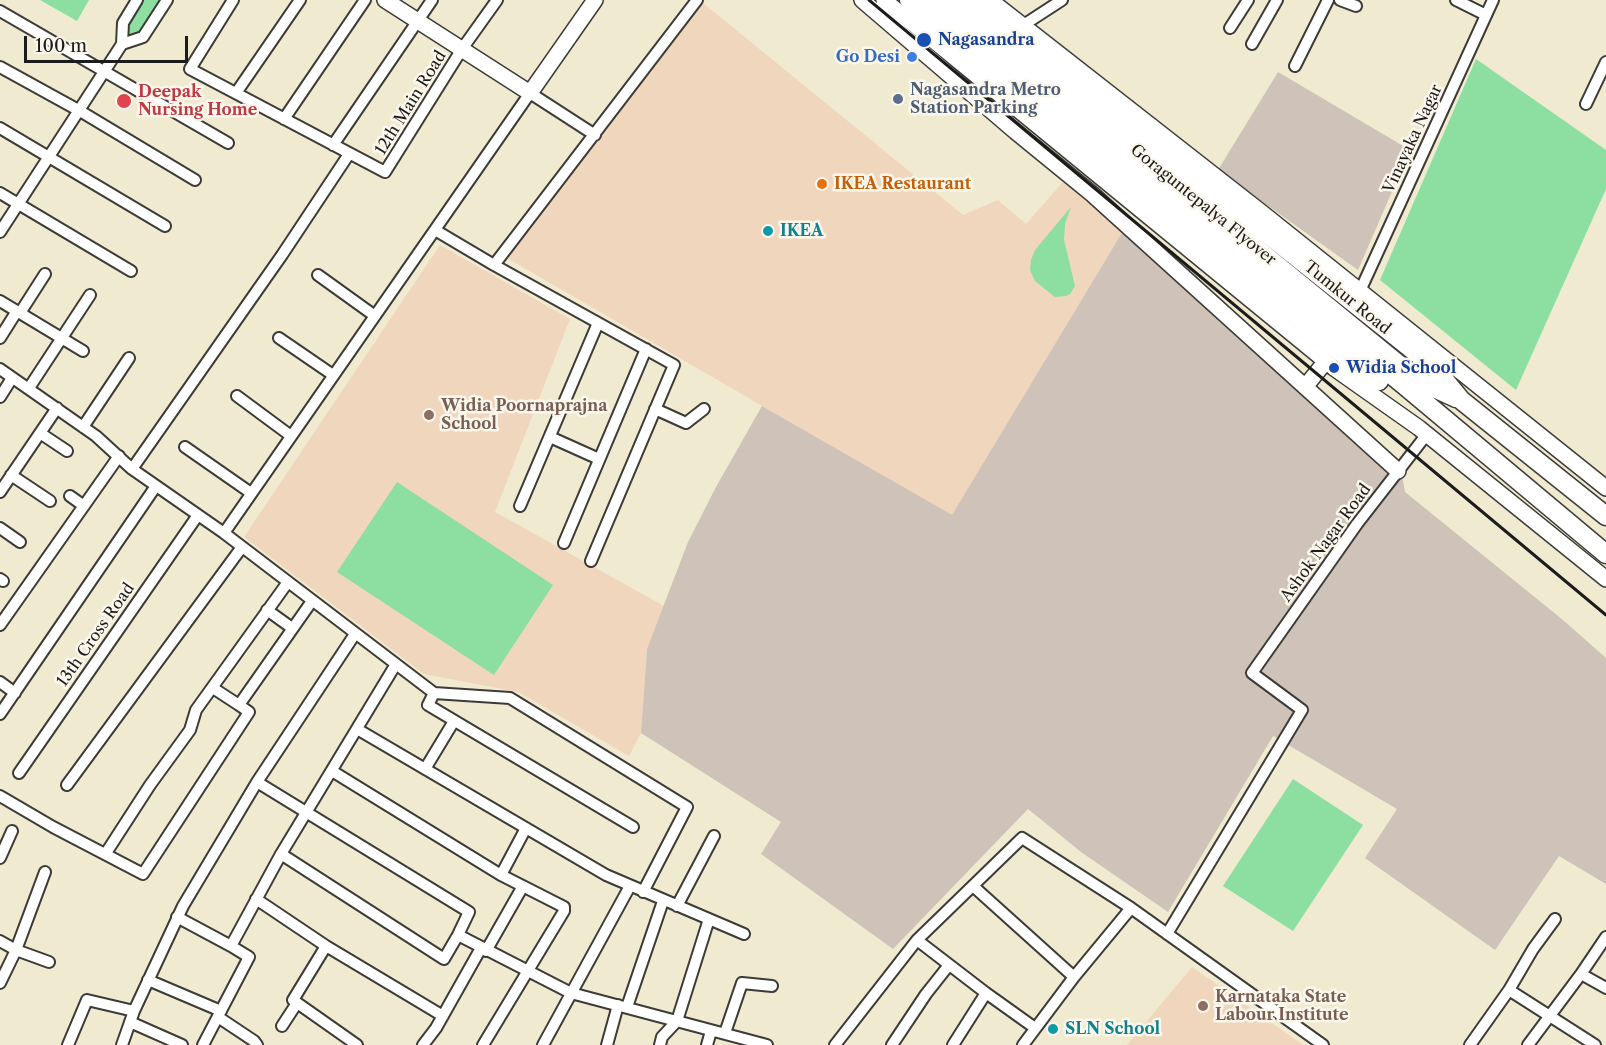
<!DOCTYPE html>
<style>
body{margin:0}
#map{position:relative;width:1606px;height:1045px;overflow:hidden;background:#f0ead1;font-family:"Libre Caslon Text",serif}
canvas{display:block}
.scale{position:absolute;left:24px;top:36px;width:164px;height:27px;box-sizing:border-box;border:3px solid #1c1c1c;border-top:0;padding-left:8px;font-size:18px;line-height:21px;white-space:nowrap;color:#1c1c1c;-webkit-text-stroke:4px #fbf7ec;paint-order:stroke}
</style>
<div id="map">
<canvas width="1606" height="1045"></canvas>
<div class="scale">100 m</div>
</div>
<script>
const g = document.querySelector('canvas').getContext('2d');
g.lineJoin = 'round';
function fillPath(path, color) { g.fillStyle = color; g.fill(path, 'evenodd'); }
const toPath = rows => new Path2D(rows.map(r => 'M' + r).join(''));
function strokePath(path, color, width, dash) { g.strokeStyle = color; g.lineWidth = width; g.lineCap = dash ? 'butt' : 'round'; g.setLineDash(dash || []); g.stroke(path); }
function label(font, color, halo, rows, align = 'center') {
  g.font = font + ' "Libre Caslon Text",serif'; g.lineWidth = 5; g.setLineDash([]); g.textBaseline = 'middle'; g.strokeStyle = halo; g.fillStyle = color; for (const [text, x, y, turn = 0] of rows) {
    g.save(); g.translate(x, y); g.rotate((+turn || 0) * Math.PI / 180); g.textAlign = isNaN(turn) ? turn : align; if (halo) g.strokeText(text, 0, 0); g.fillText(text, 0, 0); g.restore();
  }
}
const built = toPath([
 [703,3,963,215,998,200,1026,224,1063,182,1123,231,952,516,507,258],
 [440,245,570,319,495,512,664,606,647,649,641,733,629,756,518,692,424,674,244,537],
 [1192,967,1303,1045,1127,1045]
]);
const industrial = toPath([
 [1278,72,1410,150,1358,270,1218,170],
 [1123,231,1400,465,1405,492,1563,620,1606,658,1606,884,1559,856,1495,950,1365,858,1397,809,1273,736,1168,912,1081,852,1028,809,893,949,761,854,781,822,641,733,647,649,688,542,716,487,762,406,952,515]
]);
const green = toPath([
 [40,0,89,0,77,21],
 [141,0,161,0,141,30,127,36,128,20],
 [1476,59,1606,150,1606,189,1516,390,1380,280],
 [1071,207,1065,224,1064,240,1075,286,1070,294,1066,296,1055,297,1035,281,1030,270,1031,260,1035,250],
 [397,482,553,585,494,675,337,572],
 [1293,779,1363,825,1293,931,1223,886]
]);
const street = toPath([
 [233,0,190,69,385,172,462,49,497,0],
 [1340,0,1356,6],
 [1456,0,1486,15],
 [0,11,228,143],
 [1022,26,1062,0],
 [1230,28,1248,0],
 [122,44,143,37,167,0],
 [1252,44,1277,0],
 [1295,66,1328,0],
 [0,67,80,111,195,180],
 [236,93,300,0],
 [1586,104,1606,62],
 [284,119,365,0],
 [0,128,165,226],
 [333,145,432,0],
 [0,193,131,271],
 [435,230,494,265,697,0],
 [0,232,122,44,123,23,137,0],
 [494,265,674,365,591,561],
 [318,275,375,316],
 [1360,291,1493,0],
 [0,301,83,351],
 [20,313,45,274],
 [0,338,17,311],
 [279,338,333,375],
 [0,369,96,436,132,469,224,533,434,693,428,705,633,827],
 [29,388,90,295],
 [237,396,291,436],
 [0,397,12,378],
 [655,409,686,423,704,409],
 [83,427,129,358],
 [40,433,67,451],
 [550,437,599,459],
 [185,447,251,493],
 [132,469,282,255,349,154],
 [11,475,50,501],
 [0,492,57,408],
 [70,496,84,506],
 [520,506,598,323],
 [0,528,20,542],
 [224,533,530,93,595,135],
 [564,543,646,349],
 [0,579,3,581],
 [267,610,292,628],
 [0,625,119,456],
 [0,682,15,693],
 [213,688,239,705],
 [434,693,510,698,687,807,643,892],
 [0,714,156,486],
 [357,729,606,875,744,934],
 [425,769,454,721],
 [332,771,501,875,564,907,564,911,483,1045],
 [19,773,198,515],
 [257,782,469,912,458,935,444,959,281,854],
 [67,785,242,547],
 [0,796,53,827,143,874,249,712,239,705,312,601],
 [106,853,150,785,190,730,196,710,288,582],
 [0,858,12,831],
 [501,875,526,828],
 [973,886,1074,977],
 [256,899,326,946,443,1016],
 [677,906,714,836],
 [177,917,231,946,249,957,203,1045],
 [1167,934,1302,710,1252,673,1357,524,1427,434],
 [458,935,571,993,767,1045],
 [917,940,986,993,1035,1028],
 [0,941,16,950,49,962],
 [231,946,281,854,396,664],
 [326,946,293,1000,357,1045],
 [486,951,523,886],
 [1581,974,1606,988],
 [148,980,221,1011],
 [0,983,16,950,45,872],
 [1509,990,1595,1045],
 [627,1007,663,901],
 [218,1017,254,1041,257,1045],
 [130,1022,182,1045],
 [282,1026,297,1003],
 [725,1033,742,983,772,986],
 [68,1045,87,1000,134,1011],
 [122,1045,134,1011,183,906,257,782,355,634],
 [423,1045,436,1028,481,948],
 [543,1045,630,886],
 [607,1045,618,1005],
 [660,1045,662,1037,677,1021,709,919],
 [707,1045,711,1031],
 [835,1045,917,940,1022,838,1131,908,1323,1045],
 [892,1045,926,994,949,965],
 [953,1045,986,993],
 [1023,1045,1074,977,1131,908],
 [1470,1045,1509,990,1533,949,1555,919],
 [1528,1045,1581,974,1606,937]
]);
const secondary = toPath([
 [385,0,530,93,595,0],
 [862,0,1016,132,1092,194,1398,471],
 [884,0,1334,368,1419,428,1606,579],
 [990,0,1261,212,1606,488],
 [1305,387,1326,361]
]);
const highway = toPath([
 [909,0,1336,349,1379,381],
 [931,0,1404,385,1606,554],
 [952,0,1419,381,1456,398],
 [974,0,1434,367,1461,400,1606,516]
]);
const rail = toPath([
 [869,0,1606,615]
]);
const markers = [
 [924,40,8,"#1a4fb4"],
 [912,57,6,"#3f7fe0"],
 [898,99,6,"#5c6f8a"],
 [124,101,8,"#e0444e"],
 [822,184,6,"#e8710a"],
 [768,231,6,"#0f9aa8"],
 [1334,368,6,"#1a4fb4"],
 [429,415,6,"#8d6e63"],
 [1203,1006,6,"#8d6e63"],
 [1053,1029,6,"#0f9aa8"]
];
const transitNames = [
 ["Nagasandra",938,40],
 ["Widia School",1346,368]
];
const shopNames = [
 ["Go Desi",900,57]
];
const serviceNames = [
 ["Nagasandra Metro",910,90],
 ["Station Parking",910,108]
];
const healthNames = [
 ["Deepak",138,92],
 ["Nursing Home",138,110]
];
const streetNames = [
 ["12th Main Road",411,103,-58],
 ["Vinayaka Nagar",1413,139,-65],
 ["Goraguntepalya Flyover",1203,205,39],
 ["Tumkur Road",1347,298,39],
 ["Ashok Nagar Road",1326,543,-54],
 ["13th Cross Road",96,635,-55]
];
const foodNames = [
 ["IKEA Restaurant",834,184]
];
const cultureNames = [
 ["IKEA",780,231],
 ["SLN School",1065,1029]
];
const educationNames = [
 ["Widia Poornaprajna",441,406],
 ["School",441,424],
 ["Karnataka State",1215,997],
 ["Labour Institute",1215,1015]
];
fillPath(built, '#f0d6bc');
fillPath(industrial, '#cec2b9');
fillPath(green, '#8cdfa0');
strokePath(street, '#3c3b37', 14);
strokePath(secondary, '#3c3b37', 18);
strokePath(highway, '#3c3b37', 21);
strokePath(street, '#fff', 10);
strokePath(secondary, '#fff', 15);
strokePath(highway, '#fff', 18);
strokePath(rail, '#1c1c1c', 3);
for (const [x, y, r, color] of markers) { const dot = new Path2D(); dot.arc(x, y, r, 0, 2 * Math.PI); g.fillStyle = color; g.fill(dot); strokePath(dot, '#fbf7ec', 2); }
label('bold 16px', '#164399', '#fbf7ec', transitNames, 'left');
label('bold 16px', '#366cbe', '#fbf7ec', shopNames, 'right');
label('bold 16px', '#4e5e75', '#fbf7ec', serviceNames, 'left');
label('bold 16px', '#be3a42', '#fbf7ec', healthNames, 'left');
label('16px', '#1c1c1c', '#fbf7ec', streetNames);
label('bold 16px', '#c56008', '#fbf7ec', foodNames, 'left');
label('bold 16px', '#0d838f', '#fbf7ec', cultureNames, 'left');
label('bold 16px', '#785e54', '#fbf7ec', educationNames, 'left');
</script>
